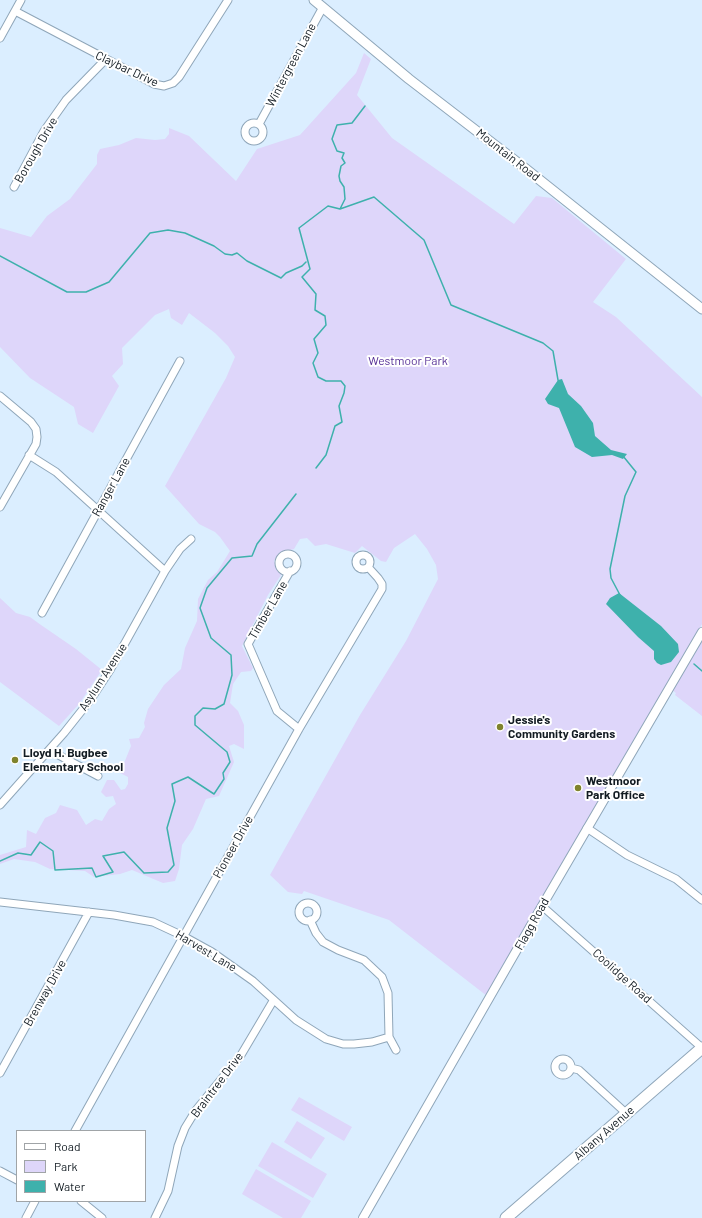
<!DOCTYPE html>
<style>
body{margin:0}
#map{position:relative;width:702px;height:1218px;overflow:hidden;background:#dbeeff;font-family:Barlow,sans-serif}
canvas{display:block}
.legend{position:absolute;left:16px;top:1130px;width:130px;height:72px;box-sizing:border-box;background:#fff;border:1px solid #a0a4a7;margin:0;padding:5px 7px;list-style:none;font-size:12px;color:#121b22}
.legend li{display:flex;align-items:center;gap:8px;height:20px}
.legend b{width:20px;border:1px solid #a0a4a7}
</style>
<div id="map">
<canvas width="702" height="1218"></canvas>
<ul class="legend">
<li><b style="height:5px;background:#fff"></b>Road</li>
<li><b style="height:11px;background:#ded6fa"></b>Park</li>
<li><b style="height:11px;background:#3eb1ac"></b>Water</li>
</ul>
</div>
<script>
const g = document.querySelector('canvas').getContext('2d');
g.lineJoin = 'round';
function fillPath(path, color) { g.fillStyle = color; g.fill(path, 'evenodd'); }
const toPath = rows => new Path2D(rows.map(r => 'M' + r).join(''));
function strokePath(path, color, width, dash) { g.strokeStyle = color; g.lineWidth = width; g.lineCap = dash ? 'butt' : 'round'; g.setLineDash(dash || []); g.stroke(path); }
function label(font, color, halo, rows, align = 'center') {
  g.font = font + ' Barlow,sans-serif'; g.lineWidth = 4; g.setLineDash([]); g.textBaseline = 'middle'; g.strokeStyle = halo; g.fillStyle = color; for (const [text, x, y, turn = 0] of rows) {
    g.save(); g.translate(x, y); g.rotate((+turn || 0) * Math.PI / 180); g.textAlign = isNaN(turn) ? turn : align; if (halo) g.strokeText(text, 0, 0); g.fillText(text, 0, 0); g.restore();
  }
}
const green = toPath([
 [364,53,371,59,357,95,392,138,514,224,536,196,552,198,626,259,593,302,616,317,702,397,702,624,487,996,389,920,304,891,302,894,288,892,270,875,360,715,406,641,438,579,436,565,427,549,415,534,394,548,386,562,381,561,362,546,355,553,326,544,315,546,307,538,300,539,294,549,280,553,274,561,281,575,268,595,242,646,253,668,251,671,241,672,233,684,230,703,238,711,244,725,244,749,234,744,229,746,234,762,219,796,206,799,193,829,182,845,179,869,175,881,163,883,132,870,120,874,94,877,85,871,50,869,35,862,14,859,0,864,0,855,26,847,27,830,36,834,45,818,56,813,60,805,77,810,86,825,95,819,102,821,109,809,116,804,113,796,106,797,101,792,107,780,114,780,121,790,125,789,128,784,128,777,120,773,131,746,129,739,139,738,145,727,144,723,148,709,164,685,181,669,185,648,197,621,198,599,208,580,217,572,230,551,220,537,215,532,199,524,165,486,226,378,235,357,228,346,215,333,189,313,182,325,171,318,169,309,155,315,122,348,123,364,112,376,119,386,93,433,78,424,74,407,30,378,0,347,0,228,31,237,47,216,70,199,97,164,97,155,100,149,119,145,136,138,155,140,165,139,169,134,169,128,189,136,236,181,257,149,300,135,356,73],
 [0,598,16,613,30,617,41,625,76,649,102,670,79,704,59,726,0,682],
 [702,637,702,716,675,695,676,693,672,690],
 [299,1097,352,1127,344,1141,291,1110],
 [297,1121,325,1138,311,1159,284,1142],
 [272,1142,327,1174,313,1198,258,1166],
 [256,1169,311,1201,301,1218,283,1218,242,1194]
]);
const water = toPath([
 [562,379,568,394,581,406,593,423,595,436,611,450,627,454,623,459,612,455,592,457,575,447,559,408,548,404,545,399,558,380],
 [619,593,661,626,678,644,679,652,671,662,661,665,657,663,654,659,654,651,638,637,606,604,610,598]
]);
const stream = toPath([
 [340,209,345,199,344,187,340,181,339,176,341,166,345,163,342,158,344,153,337,151,332,139,337,125,352,123,365,106],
 [0,256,67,292,86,292,109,282,150,233,168,230,185,233,214,246,225,254,232,255,237,253,247,261,281,278,286,273,302,266,306,262],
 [316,468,326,455,335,426,342,422,339,406,344,393,345,386,341,381,326,381,318,377,313,363,318,353,314,339,326,325,325,316,315,310,316,294,302,277,310,269,299,228,328,206,340,209,374,197,424,240,451,305,543,343,553,351,558,380],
 [620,595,611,578,610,569,625,496,636,472,623,456],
 [694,664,702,671],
 [0,861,18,853,31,855,40,842,53,851,55,870,92,868,96,877,113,872,103,856,124,852,144,873,168,872,174,865,167,828,175,801,172,784,188,777,214,794,224,779,223,773,230,762,227,752,195,725,195,716,203,708,215,709,224,704,232,675,231,655,211,638,200,608,207,588,232,558,252,556,257,544,296,494]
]);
const minor = toPath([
 [15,11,154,84,164,86,173,83,179,77,228,0],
 [0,38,21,0],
 '245 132a9 9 0 1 1 18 0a9 9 0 1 1-18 0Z',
 [259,124,323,7],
 [14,187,44,131,66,100,106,59],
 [0,396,31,422,36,429,37,437,36,444,0,507],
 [29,455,56,472,165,571],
 '279 563a9 9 0 1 1 18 0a9 9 0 1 1-18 0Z',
 '356 562a7 7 0 1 1 14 0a7 7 0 1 1-14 0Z',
 [290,571,248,644,277,711,299,729],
 [42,613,180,361],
 [49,750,98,776],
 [0,805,64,733,91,699,110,670,165,571,180,549,191,539],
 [587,828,627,855,676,879,702,900],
 [0,902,114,915,153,922,183,936,212,952,253,981,296,1020,326,1039,343,1044,354,1044,372,1042,389,1037],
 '299 912a9 9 0 1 1 18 0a9 9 0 1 1-18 0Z',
 [542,906,702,1048],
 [310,920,316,933,323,942,338,950,364,960,382,977,388,993,389,1037,396,1050],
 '555 1067a8 8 0 1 1 16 0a8 8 0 1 1-16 0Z',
 [571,1068,579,1070,627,1114],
 [0,1073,89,912],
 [75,1131,299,729,382,589,382,584,378,578,368,567],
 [0,1171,17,1180],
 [81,1201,102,1218],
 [26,1218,35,1201],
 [155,1218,168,1191,178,1146,185,1128,196,1110,241,1055,273,1001]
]);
const tertiary = toPath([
 [363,1218,542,906,702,632]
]);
const secondary = toPath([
 [314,0,409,79,526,169,702,309]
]);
const trunk = toPath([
 [506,1218,702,1048]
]);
const markers = [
 [500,727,4,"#7f832d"],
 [15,760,4,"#7f832d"],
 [578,788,4,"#7f832d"]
];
const streetNames = [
 ["Wintergreen Lane",291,65,-62],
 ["Claybar Drive",127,69,25],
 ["Borough Drive",36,150,-60],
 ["Mountain Road",508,155,38],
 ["Ranger Lane",111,487,-61],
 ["Timber Lane",268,610,-60],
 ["Asylum Avenue",103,677,-57],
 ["Pioneer Drive",233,847,-61],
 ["Flagg Road",532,924,-61],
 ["Harvest Lane",206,951,31],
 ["Coolidge Road",622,976,42],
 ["Brenway Drive",45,993,-61],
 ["Braintree Drive",217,1085,-53],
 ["Albany Avenue",604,1133,-41]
];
const parkNames = [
 ["Westmoor Park",408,361]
];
const poiNames = [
 ["Jessie's",508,720],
 ["Community Gardens",508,734],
 ["Lloyd H. Bugbee",23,753],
 ["Elementary School",23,767],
 ["Westmoor",586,781],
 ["Park Office",586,795]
];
fillPath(green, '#ded6fa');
fillPath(water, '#3eb1ac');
strokePath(stream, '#3eb1ac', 1.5);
strokePath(minor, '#8fa6b9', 9);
strokePath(tertiary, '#8fa6b9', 10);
strokePath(secondary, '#8fa6b9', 11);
strokePath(trunk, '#8fa6b9', 13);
strokePath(minor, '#fff', 7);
strokePath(tertiary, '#fff', 8);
strokePath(secondary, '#fff', 9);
strokePath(trunk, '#fff', 11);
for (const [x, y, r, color] of markers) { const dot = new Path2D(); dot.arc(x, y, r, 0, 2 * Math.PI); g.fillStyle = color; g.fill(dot); strokePath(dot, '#fff', 1.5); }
label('12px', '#121b22', '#fff', streetNames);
label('12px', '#563096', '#fff', parkNames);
label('bold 12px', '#121b22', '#fff', poiNames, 'left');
</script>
